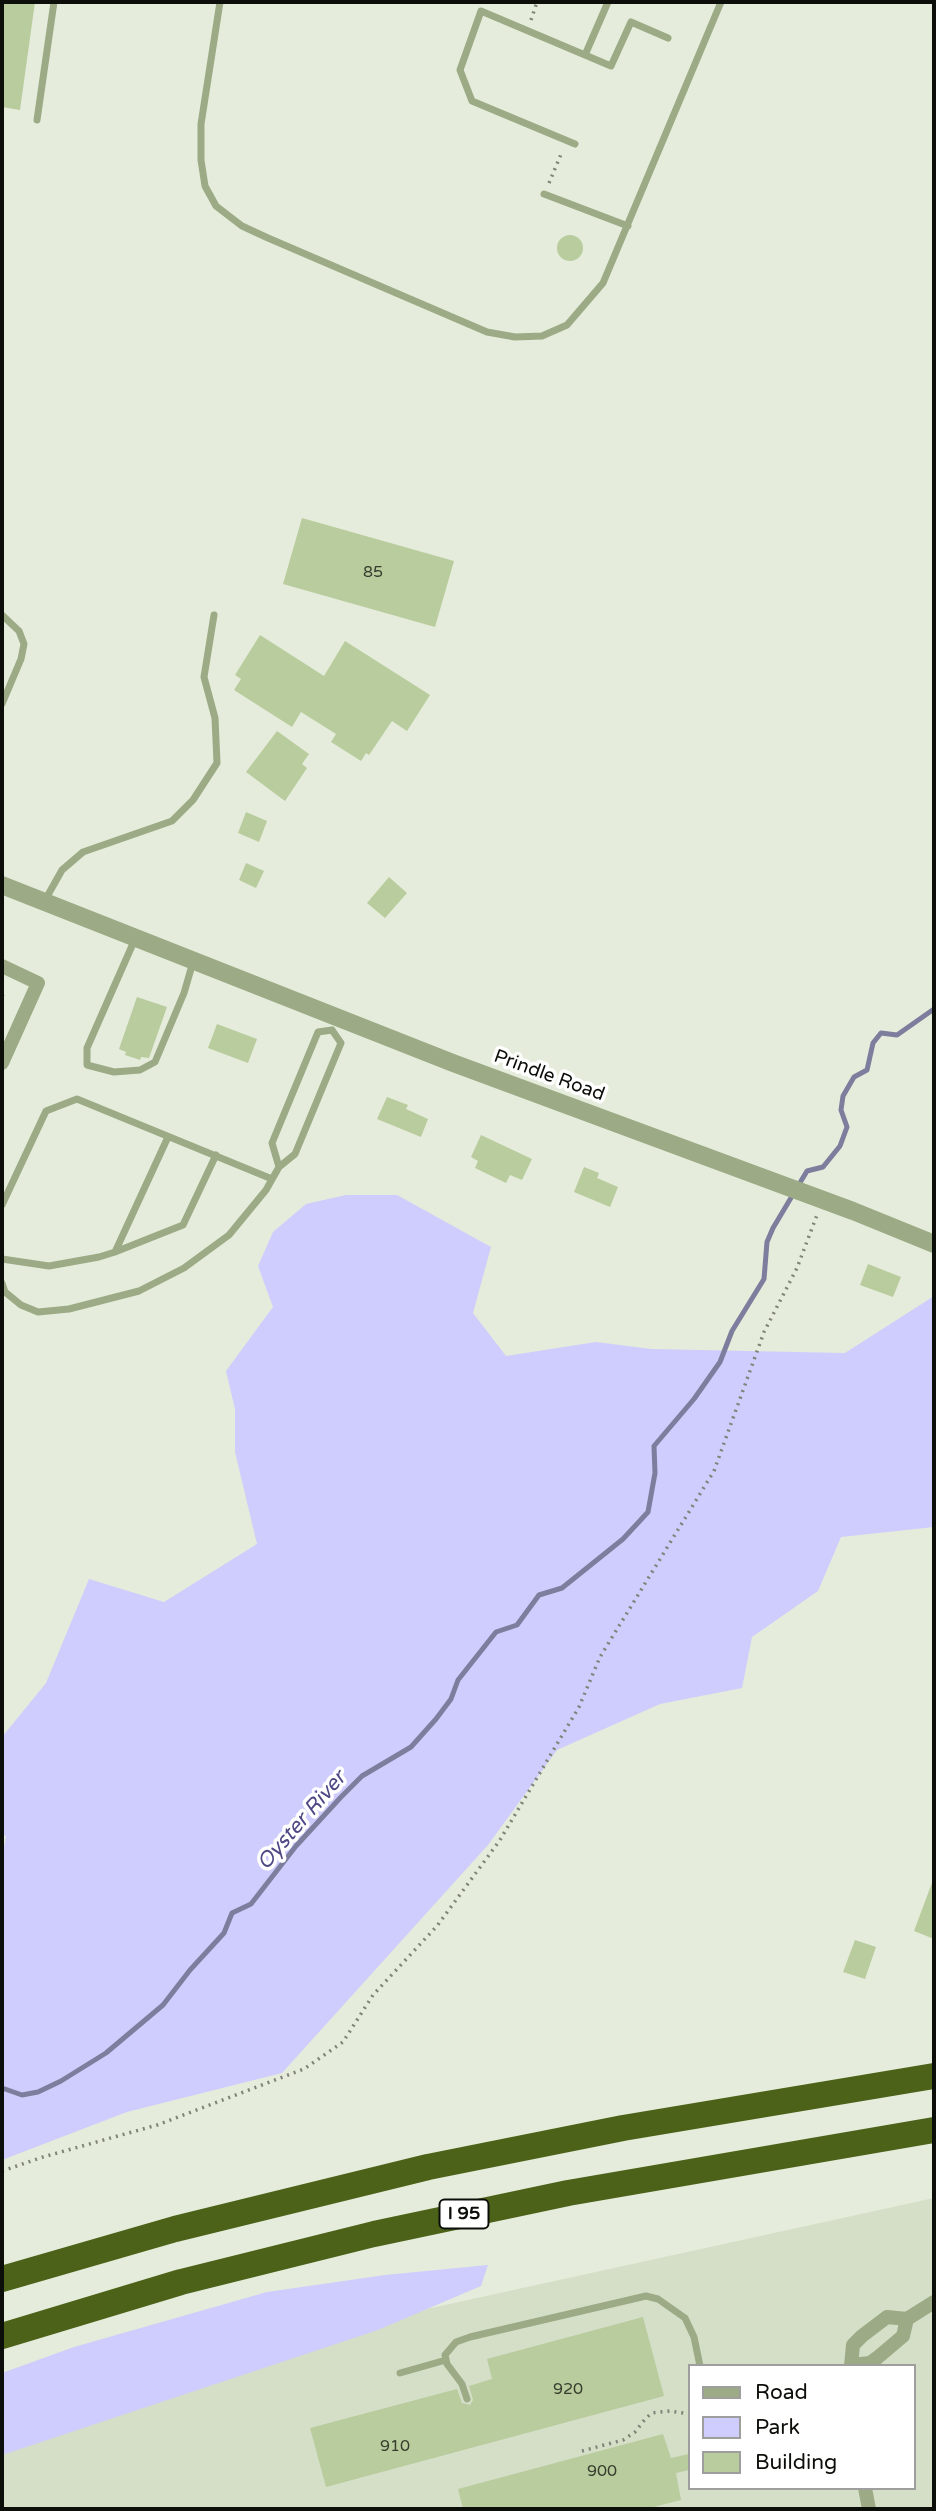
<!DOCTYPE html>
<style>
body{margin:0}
#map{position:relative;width:936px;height:2511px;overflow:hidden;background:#e5ecdb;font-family:"Varela Round",sans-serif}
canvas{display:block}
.frame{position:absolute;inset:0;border:4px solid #0c0e09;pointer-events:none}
.legend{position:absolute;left:688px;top:2364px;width:228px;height:126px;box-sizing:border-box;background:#fff;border:2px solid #9e9f9d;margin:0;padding:9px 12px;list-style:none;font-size:21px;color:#0c0e09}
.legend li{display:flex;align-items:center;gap:14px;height:35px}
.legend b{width:35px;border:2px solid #9e9f9d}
</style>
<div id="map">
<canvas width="936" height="2511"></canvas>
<div class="frame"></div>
<ul class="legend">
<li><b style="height:9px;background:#9cab85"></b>Road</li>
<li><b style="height:19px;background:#cecdfd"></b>Park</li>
<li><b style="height:19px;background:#b9cc9d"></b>Building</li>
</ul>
</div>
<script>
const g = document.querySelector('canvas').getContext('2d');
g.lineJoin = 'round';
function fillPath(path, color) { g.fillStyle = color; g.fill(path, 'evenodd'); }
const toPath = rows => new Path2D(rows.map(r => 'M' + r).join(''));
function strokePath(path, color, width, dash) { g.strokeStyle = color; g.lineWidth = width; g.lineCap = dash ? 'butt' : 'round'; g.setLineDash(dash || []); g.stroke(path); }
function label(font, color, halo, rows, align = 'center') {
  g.font = font + ' "Varela Round",sans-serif'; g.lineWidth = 7; g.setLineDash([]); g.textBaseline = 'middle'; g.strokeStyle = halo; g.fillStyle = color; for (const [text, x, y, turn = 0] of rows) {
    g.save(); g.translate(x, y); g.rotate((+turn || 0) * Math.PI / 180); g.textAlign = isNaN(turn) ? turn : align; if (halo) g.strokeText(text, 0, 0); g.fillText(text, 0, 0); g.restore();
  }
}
const built = toPath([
 [934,2198,934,2509,2,2509,2,2444,262,2345],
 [689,2366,913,2366,913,2488,689,2488]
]);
const green = toPath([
 [346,1195,397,1195,491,1247,473,1313,506,1356,596,1342,651,1349,845,1353,934,1296,934,1527,841,1537,818,1591,752,1637,742,1688,660,1704,557,1750,488,1845,282,2073,127,2112,2,2160,2,1859,6,1836,2,1834,2,1737,46,1683,89,1579,164,1602,257,1544,235,1452,235,1409,226,1371,273,1307,258,1266,273,1232,306,1204],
 [488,2265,481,2286,378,2330,2,2455,2,2373,74,2347,267,2292,385,2275]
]);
const stream = toPath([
 [2,2088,22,2095,38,2092,61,2081,106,2053,163,2005,190,1970,224,1933,232,1913,251,1904,296,1846,341,1797,362,1776,411,1747,436,1719,451,1699,458,1680,496,1632,517,1625,539,1595,562,1588,623,1539,648,1512,655,1473,654,1446,694,1399,720,1362,732,1331,764,1279,767,1242,773,1228,807,1171,823,1167,840,1146,847,1127,841,1110,843,1096,854,1077,867,1070,873,1043,881,1033,897,1035,934,1009]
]);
const building = toPath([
 [2,2,35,2,20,110,2,107],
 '557 248a13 13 0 1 1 26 0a13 13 0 1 1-26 0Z',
 [302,518,454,561,435,627,283,584],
 [260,635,324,676,345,641,430,695,407,731,392,721,369,755,366,753,361,761,331,742,336,734,301,712,292,727,234,690,241,679,235,675],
 [277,731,309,754,302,764,307,768,285,801,246,772],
 [246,812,267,821,259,842,238,833],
 [246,863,264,871,256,888,239,880],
 [389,877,407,893,385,918,367,903],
 [137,997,167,1007,149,1058,141,1057,140,1060,125,1055,126,1052,119,1049],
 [217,1024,257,1039,248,1063,208,1048],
 [387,1097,408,1105,406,1109,428,1119,421,1137,377,1119],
 [481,1135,532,1159,522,1180,510,1175,506,1183,475,1168,478,1161,471,1157],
 [584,1167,599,1173,597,1178,618,1187,610,1207,574,1192],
 [868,1264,901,1277,893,1297,860,1285],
 [933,1880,934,1880,934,1939,914,1931],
 [855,1940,876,1947,865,1979,843,1972],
 [643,2317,664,2396,326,2487,310,2428,457,2389,462,2403,470,2405,473,2400,469,2386,492,2379,487,2359],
 [663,2434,671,2458,689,2454,689,2470,676,2473,681,2500,646,2509,463,2509,458,2489]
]);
const path = toPath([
 [531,20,537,2],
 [549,183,562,152],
 [2,996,4,997,2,1002],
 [2,2171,43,2157,157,2125,304,2069,343,2042,373,1995,437,1926,500,1840,579,1707,600,1657,714,1471,764,1332,797,1268,817,1215],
 [582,2451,623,2440,635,2432,646,2418,652,2413,670,2411,689,2414]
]);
const service = toPath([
 [220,2,201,124,201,160,205,186,216,206,242,226,268,238,487,332,515,337,542,336,567,325,603,283,721,2],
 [585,55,608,2],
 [37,120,54,2],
 [575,144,472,101,460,70,481,11,611,66,631,22,668,38],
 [544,194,628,226],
 [2,615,19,631,24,644,21,659,2,704],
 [44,902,62,870,83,852,172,821,193,800,217,763,215,718,204,677,214,615],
 [135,939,87,1048,87,1065,114,1072,140,1070,155,1062,184,993,193,962],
 [279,1167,272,1143,318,1032,332,1030],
 [2,1205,46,1111,77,1099,272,1179],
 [115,1252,183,1225,216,1155],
 [2,1259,49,1266,99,1257,115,1252,168,1137],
 [2,1283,5,1292,21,1305,38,1312,69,1309,139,1291,184,1268,229,1235,266,1190,279,1167,295,1154,341,1043,332,1030],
 [400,2373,446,2360],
 [467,2399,462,2384,447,2364,445,2355,456,2342,470,2337,646,2296,658,2299,685,2318,694,2337,700,2366]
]);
const minor = toPath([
 [2,966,38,983,2,1063],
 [851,2365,870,2363,877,2358,903,2336,907,2319],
 [851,2366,853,2345,862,2336,887,2317,907,2319,934,2302],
 [865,2488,869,2509]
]);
const tertiary = toPath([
 [2,885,453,1063,853,1211,934,1244]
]);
const motorway = toPath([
 [2,2279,175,2229,428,2167,623,2128,934,2076],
 [2,2336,181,2282,374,2234,568,2193,934,2130]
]);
const numberNames = [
 ["85",373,573],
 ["920",568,2390],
 ["910",395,2447],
 ["900",602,2472]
];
const shields = [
 [464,2214,49]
];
const shieldNames = [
 ["I 95",464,2214]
];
const streetNames = [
 ["Prindle Road",549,1076,20]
];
const waterNames = [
 ["Oyster River",302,1821,-49]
];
fillPath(built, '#d5dfc8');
fillPath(green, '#cecdfd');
strokePath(stream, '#7d7d9d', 5);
fillPath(building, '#b9cc9d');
strokePath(path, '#7f8378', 3.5, [2, 5]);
strokePath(service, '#9cab85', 7);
strokePath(minor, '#9cab85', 14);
strokePath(tertiary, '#9cab85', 18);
strokePath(motorway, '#4b6218', 26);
label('16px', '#373e2e', null, numberNames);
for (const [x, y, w] of shields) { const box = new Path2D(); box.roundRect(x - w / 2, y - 14.5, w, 29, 5); g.fillStyle = '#fff'; g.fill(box); strokePath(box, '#0c0e09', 2); }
label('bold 18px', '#0c0e09', null, shieldNames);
label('19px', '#0c0e09', '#fff', streetNames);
label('italic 21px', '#4d4884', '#fff', waterNames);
</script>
